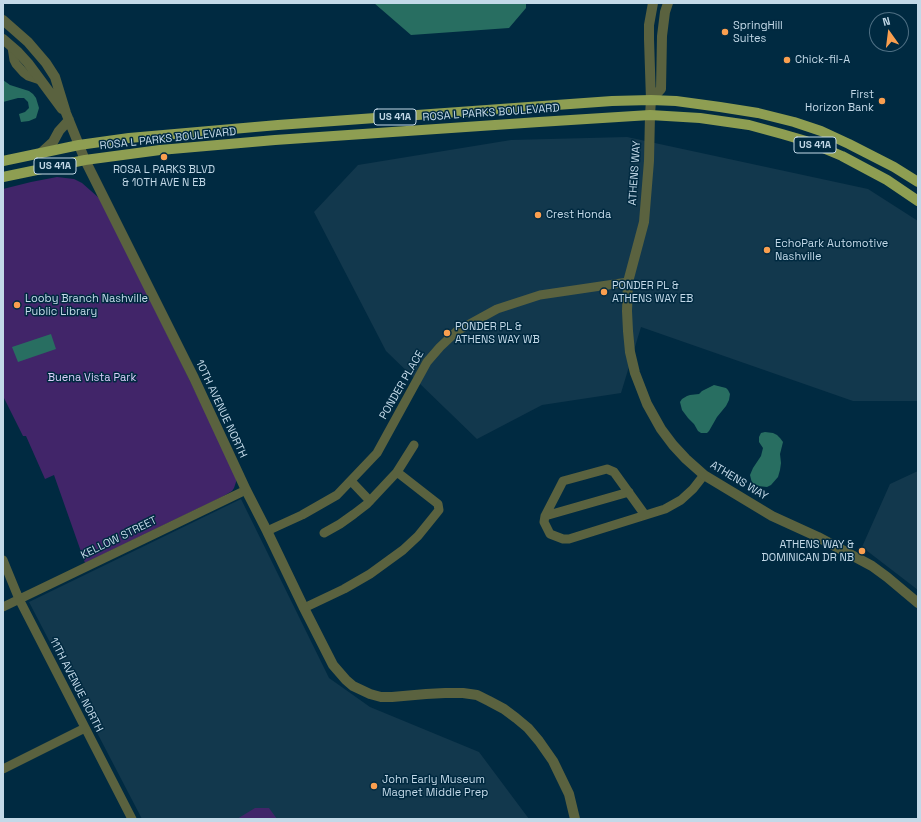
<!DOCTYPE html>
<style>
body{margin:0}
#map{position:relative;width:921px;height:822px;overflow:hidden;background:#002a41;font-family:"Space Grotesk",sans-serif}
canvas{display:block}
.frame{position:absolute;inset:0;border:4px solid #c3d9e8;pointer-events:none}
.north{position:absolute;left:869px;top:12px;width:40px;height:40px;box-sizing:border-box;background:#002a41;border:1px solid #4e7084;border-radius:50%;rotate:346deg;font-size:11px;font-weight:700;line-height:16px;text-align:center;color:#c3d9e8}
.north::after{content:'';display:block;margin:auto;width:14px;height:18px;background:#fa9f4f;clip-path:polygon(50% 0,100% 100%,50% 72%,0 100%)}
</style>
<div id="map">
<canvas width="921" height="822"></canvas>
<div class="frame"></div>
<div class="north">N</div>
</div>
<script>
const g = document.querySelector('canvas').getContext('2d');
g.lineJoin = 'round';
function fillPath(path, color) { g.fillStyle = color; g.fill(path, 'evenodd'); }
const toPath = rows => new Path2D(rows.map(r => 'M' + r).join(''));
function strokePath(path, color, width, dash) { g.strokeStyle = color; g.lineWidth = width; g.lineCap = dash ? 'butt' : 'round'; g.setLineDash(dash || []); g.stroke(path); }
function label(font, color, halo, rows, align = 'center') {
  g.font = font + ' "Space Grotesk",sans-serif'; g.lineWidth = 3; g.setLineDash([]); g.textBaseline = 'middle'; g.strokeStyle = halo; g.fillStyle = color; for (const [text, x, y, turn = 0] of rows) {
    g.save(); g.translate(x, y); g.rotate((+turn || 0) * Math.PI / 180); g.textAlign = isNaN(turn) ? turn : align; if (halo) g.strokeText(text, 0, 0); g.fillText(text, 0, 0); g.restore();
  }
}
const built = toPath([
 [627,137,868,189,918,221,918,401,853,401,641,327,621,393,542,405,477,439,386,351,314,212,358,165,511,140],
 [918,471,918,590,862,547,890,484],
 [241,499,329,678,370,707,479,752,529,819,142,819,29,602]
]);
const green = toPath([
 [57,177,74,179,82,183,99,198,114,226,220,442,236,478,236,482,234,488,232,491,222,497,85,563,54,475,45,479,26,436,23,436,3,396,3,189,31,182],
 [255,808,269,808,277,819,237,819]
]);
const water = toPath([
 [374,3,526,3,526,8,509,28,411,35],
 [3,80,10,85,29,91,33,94,36,98,39,108,36,118,29,121,21,122,19,114,25,112,29,108,28,102,24,98,18,98,3,102],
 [51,334,56,349,18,362,12,347],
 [714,385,726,388,728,390,730,394,729,400,726,406,717,417,709,431,707,433,701,433,698,431,694,424,688,418,682,410,680,402,682,399,687,396,690,395,699,394,702,391],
 [765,432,773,433,777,435,780,438,783,442,780,454,781,463,780,470,778,477,771,485,767,487,758,486,752,483,750,475,753,468,761,456,763,448,759,442,759,437,761,433]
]);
const minor = toPath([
 [12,47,14,60,16,64,24,73,28,76,40,80],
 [351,481,370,501],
 [645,515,614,472,607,469,563,481,561,485,545,516,544,522,550,534,563,539,569,539,665,509,681,500,693,489,704,475],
 [545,516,629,492],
 [267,531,302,515,337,495,377,453,427,362,440,347,457,331,497,309,540,295,628,282],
 [324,533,340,524,354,514,367,504,397,472],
 [3,560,19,599,132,819],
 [3,607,246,490],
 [304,608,344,589,370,574,403,550,418,536,435,515,439,510,438,504,397,472,414,445],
 [3,769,85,728]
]);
const tertiary = toPath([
 [653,3,649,25,649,39,651,100,650,115,649,161,644,222,628,282,627,311,628,331,630,352,635,373,647,404,661,429,673,445,686,459,704,475,772,516,818,537,872,566,887,577,918,603],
 [3,20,28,42,46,63,55,77,66,113,85,160,194,378,246,490,267,531,304,608,333,665,346,680,353,686,370,694,381,697,392,697,426,694,445,693,463,693,477,695,489,701,504,709,516,718,528,728,539,741,553,761,569,794,575,819],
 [3,39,18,52,28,63,62,109],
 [651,100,661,89,662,36,665,12,668,3],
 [41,153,53,142,59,131,69,120]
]);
const primary = toPath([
 [3,161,79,145,129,138,278,125,612,101,651,100,676,101,720,107,758,113,794,122,821,131,849,144,894,167,918,182],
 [3,177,85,160,160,150,275,140,539,122,650,115,700,118,749,125,782,134,806,141,842,156,887,180,918,201]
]);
const markers = [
 [725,32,4,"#fa9f4f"],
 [787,60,4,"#fa9f4f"],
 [882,101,4,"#fa9f4f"],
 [164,157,4,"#fa9f4f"],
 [538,215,4,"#fa9f4f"],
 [767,250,4,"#fa9f4f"],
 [604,292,4,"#fa9f4f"],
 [17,305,4,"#fa9f4f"],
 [447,333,4,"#fa9f4f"],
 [862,551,4,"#fa9f4f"],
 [374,786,4,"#fa9f4f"]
];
const shields = [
 [395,117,42],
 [815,145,42],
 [55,166,42]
];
const shieldNames = [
 ["US 41A",395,117],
 ["US 41A",815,145],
 ["US 41A",55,166]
];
const poiNames = [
 ["SpringHill",733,26],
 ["Suites",733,39],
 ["Chick-fil-A",795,60],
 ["First",874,95,"right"],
 ["Horizon Bank",874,108,"right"],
 ["ROSA L PARKS BLVD",164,170,"center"],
 ["& 10TH AVE N EB",164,183,"center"],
 ["Crest Honda",546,215],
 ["EchoPark Automotive",775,244],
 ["Nashville",775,257],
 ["PONDER PL &",612,286],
 ["ATHENS WAY EB",612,299],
 ["Looby Branch Nashville",25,299],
 ["Public Library",25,312],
 ["PONDER PL &",455,327],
 ["ATHENS WAY WB",455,340],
 ["ATHENS WAY &",854,545,"right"],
 ["DOMINICAN DR NB",854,558,"right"],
 ["John Early Museum",382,780],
 ["Magnet Middle Prep",382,793]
];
const streetNames = [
 ["ROSA L PARKS BOULEVARD",491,113,-4],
 ["ROSA L PARKS BOULEVARD",168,139,-6],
 ["ATHENS WAY",635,173,-86],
 ["PONDER PLACE",402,385,-60],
 ["10TH AVENUE NORTH",221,409,65],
 ["ATHENS WAY",739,481,31],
 ["KELLOW STREET",119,538,-26],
 ["11TH AVENUE NORTH",76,685,63]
];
const parkNames = [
 ["Buena Vista Park",92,378]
];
fillPath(built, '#12384d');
fillPath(green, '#412569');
fillPath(water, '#286e61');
strokePath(minor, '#5a623f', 9);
strokePath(tertiary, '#5a623f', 10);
strokePath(primary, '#8e9e52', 10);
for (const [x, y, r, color] of markers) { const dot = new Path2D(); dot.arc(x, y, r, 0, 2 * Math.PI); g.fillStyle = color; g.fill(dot); strokePath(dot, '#002a41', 1.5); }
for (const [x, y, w] of shields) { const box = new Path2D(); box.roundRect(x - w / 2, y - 8, w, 16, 3); g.fillStyle = '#002a41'; g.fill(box); strokePath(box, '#c3d9e8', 1); }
label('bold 10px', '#c3d9e8', null, shieldNames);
label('11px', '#c3d9e8', '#002a41', poiNames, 'left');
label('11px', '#c3d9e8', '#002a41', streetNames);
label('11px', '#ddd0fb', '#002a41', parkNames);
</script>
